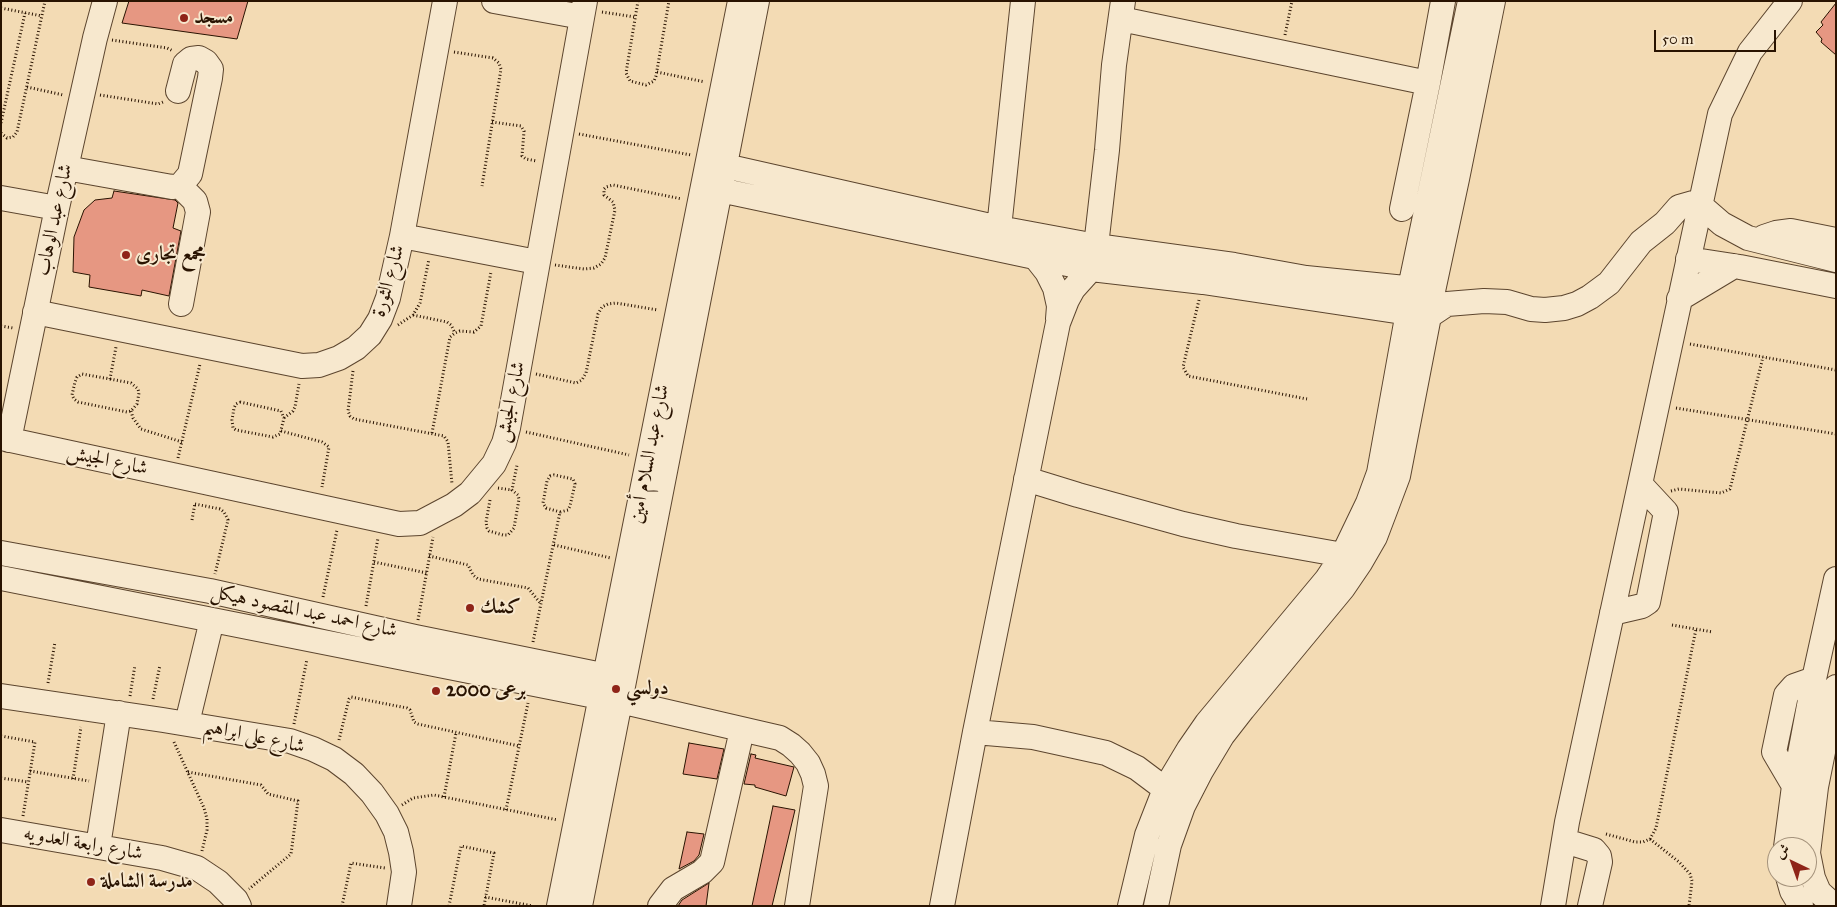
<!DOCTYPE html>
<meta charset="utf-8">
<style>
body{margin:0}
#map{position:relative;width:1837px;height:907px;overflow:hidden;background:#f3dbb4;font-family:"IM FELL Great Primer",Amiri,serif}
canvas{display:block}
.frame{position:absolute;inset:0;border:2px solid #291301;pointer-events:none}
.north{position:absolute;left:1767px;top:837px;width:50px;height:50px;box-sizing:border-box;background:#f7e8ce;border:1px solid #a5937c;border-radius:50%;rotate:318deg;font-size:14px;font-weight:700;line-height:20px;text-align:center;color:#291301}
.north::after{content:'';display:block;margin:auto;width:18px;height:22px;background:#8f2418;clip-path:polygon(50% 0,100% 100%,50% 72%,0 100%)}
.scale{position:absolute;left:1654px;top:30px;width:122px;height:22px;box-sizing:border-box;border:2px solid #291301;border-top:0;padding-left:6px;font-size:15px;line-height:18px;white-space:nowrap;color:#291301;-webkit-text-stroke:4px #f7e8ce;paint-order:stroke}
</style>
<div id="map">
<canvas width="1837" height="907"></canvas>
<div class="frame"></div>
<div class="north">ش</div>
<div class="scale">50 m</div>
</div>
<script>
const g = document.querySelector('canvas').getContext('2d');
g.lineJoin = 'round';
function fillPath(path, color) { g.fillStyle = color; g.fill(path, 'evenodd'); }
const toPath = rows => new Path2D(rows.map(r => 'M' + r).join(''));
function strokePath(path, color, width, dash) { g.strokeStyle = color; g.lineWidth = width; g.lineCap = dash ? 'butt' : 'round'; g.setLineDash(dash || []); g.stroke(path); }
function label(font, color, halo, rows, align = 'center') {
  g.font = font + ' "IM FELL Great Primer",Amiri,serif'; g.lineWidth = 4; g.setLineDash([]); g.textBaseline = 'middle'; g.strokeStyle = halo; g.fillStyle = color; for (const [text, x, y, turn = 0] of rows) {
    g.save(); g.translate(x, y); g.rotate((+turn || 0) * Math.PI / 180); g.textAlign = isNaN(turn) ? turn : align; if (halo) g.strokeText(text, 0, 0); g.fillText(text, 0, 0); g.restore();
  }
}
const building = toPath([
 [129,1,248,1,237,39,122,23,129,1],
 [1836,3,1836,55,1821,42,1822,39,1816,32,1823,25,1821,22,1836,3],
 [114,191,175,200,178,203,173,228,181,231,169,296,142,290,141,296,89,287,90,275,73,272,74,237,84,210,95,200,112,198,114,191],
 [689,743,724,749,717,779,683,774,689,743],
 [751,754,756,755,755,758,794,767,786,796,755,787,755,785,744,784,751,754],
 [773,806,795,810,772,906,752,906,773,806],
 [687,832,704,834,699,855,694,861,679,869,687,832],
 [709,883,706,906,678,906,682,900,709,883]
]);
const path = toPath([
 [638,1,626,73,630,81,646,85,654,81,656,76,669,1],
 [1,8,42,16],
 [602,12,635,17],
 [1285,35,1292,1],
 [112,40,167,48,173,51],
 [454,52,493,58,499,63,501,69,482,186],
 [657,72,705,82],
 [27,87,63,95],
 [100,95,158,104,163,102],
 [492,122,521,126,524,131,522,156,526,159,537,161],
 [1,123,25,13],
 [1,133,7,138,13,137,17,132,45,1],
 [579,134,691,155],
 [555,265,584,269,594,268,601,264,605,258,615,210,613,202,604,195,604,189,606,187,613,185,682,199],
 [1199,300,1183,367,1188,376,1307,399],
 [413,315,447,322,451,325,455,333],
 [398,325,413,315,420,303,429,259],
 [1,326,13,328],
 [1690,344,1836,370],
 [353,371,348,411,350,416,354,419,444,436,448,442,452,484],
 [536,374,576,383,582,380,586,373,598,314,602,307,608,304,616,303,658,310],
 [110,379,131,383,138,389,139,393,137,404,131,411,127,412,78,402,74,399,72,395,75,382,77,377,82,374,110,379,116,347],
 [240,402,281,411,284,418,280,434,273,437,236,430,233,428,232,420,234,408,236,404,240,402],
 [1676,408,1836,434],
 [131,411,133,418,141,429,182,442],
 [284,418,293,411,295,407,299,384],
 [281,431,322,442,329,447,322,487],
 [526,432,629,455],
 [432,433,450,337,455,333,460,331,474,332,481,326,491,272],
 [178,458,200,364],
 [498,488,512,490],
 [1671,491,1679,489,1721,493,1730,489,1763,357],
 [490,500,486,522,487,528,489,531,503,535,508,535,514,528,519,499,518,495,512,490,517,465],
 [195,504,220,509,224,512,228,520,215,574],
 [192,520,195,503],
 [554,545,611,558],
 [429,556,468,565,473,575,478,579,528,588,541,604],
 [374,562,427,573],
 [323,597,337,530],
 [366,606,378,538],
 [418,620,433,537],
 [1672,625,1713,632],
 [533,642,560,512,568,510,570,506,575,484,573,479,554,475,550,476,547,481,543,503,546,508,560,512],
 [48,683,55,642],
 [130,696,135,665],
 [153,699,160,665],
 [294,724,307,659],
 [1,736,35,742,23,816],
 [339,740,349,699,351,697,407,708,410,710,414,722,418,724,519,746],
 [174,742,204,808,207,819,207,830,202,851],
 [30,771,89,781],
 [188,772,261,785,268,794,298,801,291,854,249,889],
 [1,778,28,782],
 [73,779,81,727],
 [444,797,456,733],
 [402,805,413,798,434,795,558,820],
 [506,810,528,703],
 [1606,834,1635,842,1643,842,1650,839,1656,828,1696,629],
 [1650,839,1679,862,1690,874,1692,881,1689,906],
 [485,897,533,906],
 [342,906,351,863,385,868],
 [449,906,461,846,494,853,484,906]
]);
const minor = toPath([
 [494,1,582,17],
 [1121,19,1428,83],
 [725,166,999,228,1096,246,1234,265,1306,278,1425,290],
 [66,168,172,187,180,186,190,174,210,78,211,69,206,62,199,58,191,59,185,64,178,91],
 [180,186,195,201,198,212,181,304],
 [720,190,1091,269,1203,282,1429,316,1447,304,1484,301,1507,302,1531,309,1545,310,1564,308,1577,304,1590,297,1609,283,1641,242,1665,223,1679,207,1693,203,1700,205,1722,224,1748,238,1836,260],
 [1,198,57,208],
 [1402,209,1428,83,1443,1],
 [999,228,1023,1],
 [402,236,537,262],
 [1764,237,1776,233,1791,231,1836,240],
 [1036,258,1047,272,1055,288,1059,306,1058,319],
 [1688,259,1740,267,1836,286],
 [1679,299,1734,266],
 [35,312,302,366,319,365,339,358,356,348,370,335,380,319,388,298,402,236,445,1],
 [1,438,399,524,420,523,454,505,470,493,494,464,504,443,508,428,585,1],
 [9,440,57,208,95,38,105,1],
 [1026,479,1078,495,1183,524,1236,536,1343,555],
 [1,553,210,591,415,637,622,679],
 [1,578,620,701,780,738,791,745,800,753,808,763,813,774,816,786,797,906],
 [1612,613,1642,606,1648,602,1666,512,1640,484],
 [1836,687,1816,787,1808,853,1813,878,1819,892,1830,902,1836,905],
 [1,696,163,720,290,741,313,749,334,759,354,774,372,793,387,814,396,832,401,852,404,872,399,906],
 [187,723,212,620],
 [975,732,1033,737,1106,753,1137,768,1165,789],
 [1794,786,1774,752,1786,695,1794,686,1814,679],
 [1,830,162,858,197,868,218,882,236,900,239,906],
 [1565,841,1594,850,1599,856,1600,862,1590,906],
 [98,846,119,713],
 [1786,847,1794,786,1814,679,1836,579],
 [1788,877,1792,891,1801,906],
 [559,906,740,1],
 [580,906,757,1],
 [660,906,673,889,702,872,712,862,742,730],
 [942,906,975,732,1058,323,1067,300,1073,289,1091,269,1096,246,1107,150,1114,65,1123,1],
 [1130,906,1147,835,1165,789,1189,749,1207,723,1327,579,1343,555,1368,503,1379,473,1408,312,1410,288,1470,1],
 [1156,906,1169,845,1183,806,1201,771,1222,736,1243,709,1343,588,1360,563,1375,537,1386,508,1398,476,1429,316,1433,291,1457,179,1493,1],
 [1553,906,1567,822,1720,114,1750,52,1790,1]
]);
const markers = [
 [184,18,5,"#8f2418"],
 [126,255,5,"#8f2418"],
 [470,608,5,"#8f2418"],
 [616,689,5,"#8f2418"],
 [436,691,5,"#8f2418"],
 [91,882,5,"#8f2418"]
];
const poiNames = [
 ["مسجد",194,18],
 ["مجمع تجارى",136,255],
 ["كشك",480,608],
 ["دولسي",626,689],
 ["برعى 2000",446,691],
 ["مدرسة الشاملة",101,882]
];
const streetNames = [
 ["شارع عبد الوهاب",55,220,-78],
 ["شارع الثورة",389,281,-74],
 ["شارع الجيش",511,402,-78],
 ["شارع عبد السلام أمين",650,454,-79],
 ["شارع الجيش",107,461,12],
 ["شارع احمد عبد المقصود هيكل",304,612,12],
 ["شارع على ابراهيم",254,737,12],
 ["شارع رابعة العدويه",83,844,10]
];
fillPath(building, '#e69782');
strokePath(building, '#291301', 1);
strokePath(minor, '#5c452e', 26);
strokePath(path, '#291301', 3, [1, 2.5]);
strokePath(minor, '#f7e8ce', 24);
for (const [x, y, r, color] of markers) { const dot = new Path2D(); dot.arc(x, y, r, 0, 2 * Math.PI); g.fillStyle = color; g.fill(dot); strokePath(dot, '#f7e8ce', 2); }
label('bold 20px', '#291301', '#f7e8ce', poiNames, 'left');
label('20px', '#291301', '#f7e8ce', streetNames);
</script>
